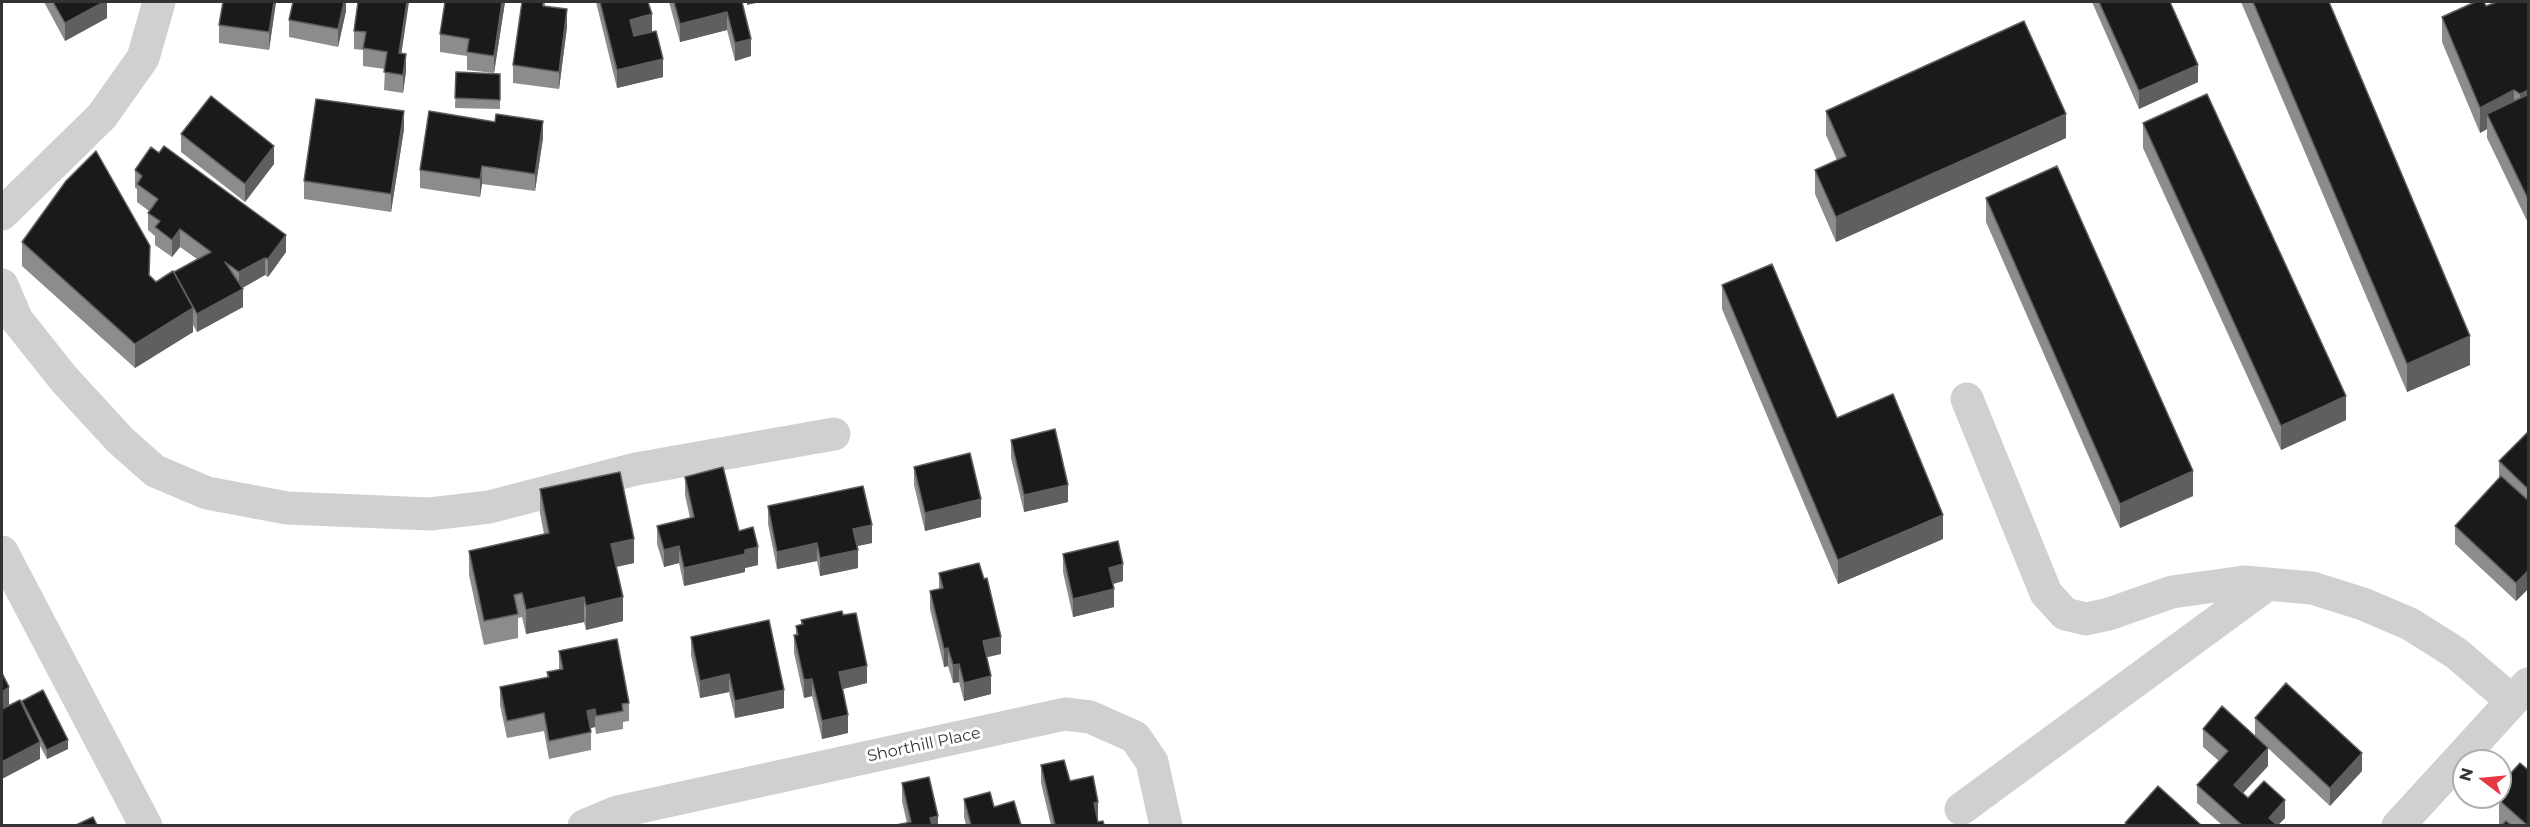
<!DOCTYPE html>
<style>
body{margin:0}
#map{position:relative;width:2530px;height:827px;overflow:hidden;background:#fff;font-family:Montserrat,sans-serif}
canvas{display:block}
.frame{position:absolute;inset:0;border:3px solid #333;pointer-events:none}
.north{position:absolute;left:2452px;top:749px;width:60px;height:60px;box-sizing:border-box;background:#fff;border:2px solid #adadad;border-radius:50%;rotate:286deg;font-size:16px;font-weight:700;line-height:24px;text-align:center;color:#333}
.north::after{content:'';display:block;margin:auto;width:21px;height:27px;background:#e63946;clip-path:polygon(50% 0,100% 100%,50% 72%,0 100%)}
</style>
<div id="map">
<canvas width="2530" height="827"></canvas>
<div class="frame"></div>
<div class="north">N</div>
</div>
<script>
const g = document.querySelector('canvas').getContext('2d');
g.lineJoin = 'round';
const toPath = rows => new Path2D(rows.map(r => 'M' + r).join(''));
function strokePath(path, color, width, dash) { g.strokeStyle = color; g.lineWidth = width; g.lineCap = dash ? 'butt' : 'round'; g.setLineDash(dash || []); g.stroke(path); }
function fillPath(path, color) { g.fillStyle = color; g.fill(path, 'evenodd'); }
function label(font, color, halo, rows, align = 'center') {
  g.font = font + ' Montserrat,sans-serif'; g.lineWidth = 6; g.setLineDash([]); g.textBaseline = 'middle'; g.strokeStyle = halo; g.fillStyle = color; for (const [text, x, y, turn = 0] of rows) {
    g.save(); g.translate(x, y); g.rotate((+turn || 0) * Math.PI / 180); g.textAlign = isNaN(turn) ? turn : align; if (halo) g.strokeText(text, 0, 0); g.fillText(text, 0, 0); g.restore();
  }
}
const minor = toPath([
 [2,214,102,116,143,58,159,2],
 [2,285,17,320,64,379,120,440,155,471,207,493,287,508,430,514,489,507,636,469,834,434],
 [1967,399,2046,593,2065,614,2086,619,2109,614,2172,592,2244,582,2312,588,2363,604,2410,624,2456,653,2512,701],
 [2,552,146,826],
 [1961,809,2268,584],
 [584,826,617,812,1065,714,1090,717,1135,737,1152,762,1166,826],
 [2398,826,2528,684]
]);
const wall = toPath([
 [44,2,107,2,107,18,65,41],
 [276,2,269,50,219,43,219,25],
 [346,2,346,11,338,47,289,37,289,20],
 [358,2,402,53,406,71,403,93,384,90,385,69,363,66,363,50,354,49,354,31],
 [505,2,494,73,467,70,467,56,440,52,440,34],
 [545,2,545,6,567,27,559,89,513,83,513,65],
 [596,2,648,2,652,32,663,77,617,88],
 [669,2,742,2,751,56,735,61,727,30,680,42],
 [2092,2,2170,2,2198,82,2139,109],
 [2241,2,2329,2,2470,365,2407,392],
 [2529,2,2529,225,2487,138,2487,129,2480,133,2442,42,2442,17,2486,6],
 [456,72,500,74,500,109,455,108],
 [1826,111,2066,138,1836,242,1815,194,1815,170,1837,160,1826,135],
 [2143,123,2346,420,2281,450,2143,148],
 [404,129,391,212,304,199,304,181],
 [181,134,274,164,245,202,181,152],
 [543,138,535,191,482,184,480,197,420,188,420,170],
 [135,170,286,252,268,277,265,275,242,288,243,307,197,332,193,325,193,332,135,368,22,266,22,242,150,276,156,282,174,273,197,259,180,247,172,257,155,245,155,236,148,230,148,213,149,211,137,202,137,189,135,188],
 [1986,198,2193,496,2120,528,1986,222],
 [1722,285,1837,418,1943,539,1838,584,1722,309],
 [2529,431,2529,588,2516,601,2455,544,2455,526,2499,478,2499,461],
 [1011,440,1068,502,1024,512,1011,458],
 [914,467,981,517,925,531,914,485],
 [685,477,739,531,758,565,745,568,745,572,684,586,679,563,664,567,657,544,657,526,690,518,685,495],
 [540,489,634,563,616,567,623,621,586,630,584,622,526,634,522,617,518,618,518,638,484,645,469,575,469,551,544,534,540,513],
 [768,506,872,543,857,546,858,568,820,576,817,561,777,569,768,524],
 [1063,554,1123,581,1113,584,1114,607,1073,617,1063,572],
 [939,573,1001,654,987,657,991,694,964,701,959,682,953,683,948,666,944,667,930,609,930,591,939,589],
 [801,620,867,683,842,689,848,733,822,739,812,696,804,698,794,653,794,635,796,635,796,626,801,625],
 [691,637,784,708,735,718,729,692,700,698,691,655],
 [559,651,629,703,629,721,623,722,623,729,596,734,595,727,590,728,591,732,591,750,549,759,544,731,507,738,500,705,500,687,547,678,547,672,559,669],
 [22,701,68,749,47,759,40,746,40,759,9,705,22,705],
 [2255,718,2362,771,2330,806,2255,736],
 [2203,729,2268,766,2243,793,2248,798,2285,818,2278,825,2222,825,2197,803,2197,785,2219,761,2203,747],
 [2520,763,2529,825,2500,825,2499,824,2499,800,2500,798,2500,785],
 [1041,765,1070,781,1098,820,1098,822,1104,825,1051,825,1041,783],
 [902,783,938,825,907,823,902,801],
 [964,799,994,807,1021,825,966,825,964,817]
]);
const shadedWall = toPath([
 [104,2,107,2,107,18,65,41,65,23],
 [274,2,276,2,269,50,269,32],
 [344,2,346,2,346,11,338,47,338,29],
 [407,2,409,2,399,70,399,53],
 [502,2,505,2,494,73,494,56],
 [747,2,761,2,747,5],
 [567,9,567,27,559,89,559,72],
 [727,12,727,30,680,42,680,24],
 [652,14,652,32,630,38,630,20],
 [751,39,751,56,735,61,735,43],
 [406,54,406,71,403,93,403,75],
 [663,59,663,77,617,88,617,70],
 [2198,65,2198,82,2139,109,2139,91],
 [2514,90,2514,114,2487,114,2487,129,2480,133,2480,108],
 [2529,90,2529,114,2520,119,2520,94],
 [404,111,404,129,391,212,391,194],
 [2066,114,2066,138,1836,242,1836,217],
 [543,121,543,138,535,191,535,174],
 [274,146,274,164,245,202,245,184],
 [482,166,482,184,480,197,480,179],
 [180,229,180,247,172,257,172,240],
 [286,235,286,252,268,277,268,259],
 [265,258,265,275,239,290,239,272],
 [243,289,243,307,197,332,197,314],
 [193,308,193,332,135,368,135,344],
 [2470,336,2470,365,2407,392,2407,364],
 [2346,396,2346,420,2281,450,2281,426],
 [2193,471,2193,496,2120,528,2120,504],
 [1068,485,1068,502,1024,512,1024,495],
 [981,499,981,517,925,531,925,513],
 [1943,515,1943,539,1838,584,1838,560],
 [872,525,872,543,853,547,853,529],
 [634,539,634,563,611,568,611,544],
 [817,543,817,561,777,569,777,552],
 [679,546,679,563,664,567,664,550],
 [758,547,758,565,745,568,745,572,684,586,684,568,745,550],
 [858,550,858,568,820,576,820,558],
 [1123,564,1123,581,1109,585,1109,568],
 [2529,570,2529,588,2516,601,2516,583],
 [1114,589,1114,607,1073,617,1073,599],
 [584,597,584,622,526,634,526,610],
 [623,597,623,621,586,630,586,606],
 [1001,637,1001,654,983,658,983,641],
 [948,648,948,666,944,667,944,649],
 [959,664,959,682,953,683,953,665],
 [867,666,867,683,839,690,839,672],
 [729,674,729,692,700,698,700,681],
 [991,676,991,694,964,701,964,683],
 [812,679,812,696,804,698,804,680],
 [9,687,9,705,2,709,2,692],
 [784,690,784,708,735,718,735,701],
 [595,709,595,727,587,729,587,711],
 [848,715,848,733,822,739,822,721],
 [68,740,68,749,47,759,47,750],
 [40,742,40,759,2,779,2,762],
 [2268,748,2268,766,2234,803,2234,785],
 [2362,753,2362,771,2330,806,2330,788],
 [2285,800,2285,818,2278,825,2269,818],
 [1098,802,1098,820,1094,821,1094,803],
 [938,816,938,825,930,825,930,818]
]);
const building = toPath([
 [53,2,104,2,65,23,53,2],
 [223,2,274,2,269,32,219,25,223,2],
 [293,2,344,2,338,29,289,20,293,2],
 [358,2,407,2,399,53,406,54,403,75,384,72,387,52,363,48,366,32,354,31,358,2],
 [445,2,502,2,494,56,467,52,469,39,440,34,445,2],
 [522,2,543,2,543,6,567,9,559,72,513,65,522,2],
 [600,2,648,2,652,14,630,20,634,36,656,31,663,59,617,70,600,2],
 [674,2,742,2,751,39,735,43,727,12,680,24,674,2],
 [2099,2,2170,2,2198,65,2139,91,2099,2],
 [2253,2,2329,2,2470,336,2407,364,2253,2],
 [2475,2,2484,2,2486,6,2497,2,2529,2,2529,90,2520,94,2514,90,2480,108,2442,17,2475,2],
 [2024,21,2066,114,1836,217,1815,170,1846,156,1826,111,2024,21],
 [456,72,500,74,500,100,455,98,456,72],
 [2207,94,2346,396,2281,426,2143,123,2207,94],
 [2529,94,2529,201,2487,114,2529,94],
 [211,96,274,146,245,184,181,134,211,96],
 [316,99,404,111,391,194,304,181,316,99],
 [429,111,495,122,496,114,543,121,535,174,482,166,480,179,420,170,429,111],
 [164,146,286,235,268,259,265,258,239,272,225,262,243,289,197,314,174,272,211,252,180,229,172,240,155,227,160,221,148,213,158,199,137,184,142,176,135,170,151,147,159,153,164,146],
 [96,151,150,246,149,275,156,282,173,271,193,308,135,344,22,242,66,181,96,151],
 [2057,166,2193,471,2120,504,1986,198,2057,166],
 [1772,264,1837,418,1893,394,1943,515,1838,560,1722,285,1772,264],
 [1055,429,1068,485,1024,495,1011,440,1055,429],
 [2529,431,2529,490,2499,461,2529,431],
 [970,453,981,499,925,513,914,467,970,453],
 [723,467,739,531,753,527,758,547,745,550,745,554,684,568,679,546,664,550,657,526,694,517,685,477,723,467],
 [620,472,634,539,611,544,623,597,586,606,584,597,526,610,522,593,514,595,518,614,484,621,469,551,549,533,540,489,620,472],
 [2501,476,2529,501,2529,570,2516,583,2455,526,2501,476],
 [863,486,872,525,853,529,858,550,820,558,817,543,777,552,768,506,863,486],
 [1118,541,1123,564,1109,568,1114,589,1073,599,1063,554,1118,541],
 [979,563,984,579,987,578,1001,637,983,641,991,676,964,683,959,664,953,665,948,648,944,649,930,591,943,588,939,573,979,563],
 [842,611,843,615,856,613,867,666,839,672,848,715,822,721,812,679,804,680,794,635,798,635,796,626,803,624,801,620,842,611],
 [769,620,784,690,735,701,729,674,700,681,691,637,769,620],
 [617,639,629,703,622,704,623,711,596,716,595,709,587,711,591,732,549,741,544,713,507,721,500,687,549,677,547,672,563,669,559,651,617,639],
 [2,673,9,687,2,692,2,673],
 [2286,683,2362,753,2330,788,2255,718,2286,683],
 [43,690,68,740,47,750,22,701,43,690],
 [20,700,40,742,2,762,2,709,20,700],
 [2222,706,2268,748,2234,785,2248,798,2264,781,2285,800,2269,818,2277,825,2242,825,2197,785,2228,751,2203,729,2222,706],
 [1064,760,1070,781,1093,776,1098,802,1094,803,1098,822,1103,821,1104,825,1055,825,1041,765,1064,760],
 [2520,763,2527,769,2529,767,2529,825,2527,825,2499,800,2506,792,2500,785,2520,763],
 [929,777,938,816,930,818,932,825,896,825,911,822,902,783,929,777],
 [2158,786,2201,825,2128,825,2125,823,2158,786],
 [990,792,994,807,1014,801,1021,825,971,825,964,799,990,792],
 [93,817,97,825,76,825,93,817],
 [2506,821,2511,825,2502,825,2506,821]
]);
const streetNames = [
 ["Shorthill Place",924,745,-12]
];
strokePath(minor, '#d0d0d0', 33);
fillPath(wall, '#8c8c8c');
fillPath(shadedWall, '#5f5f5f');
fillPath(building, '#1a1a1a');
strokePath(building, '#5f5f5f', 1.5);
label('16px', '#333', '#fff', streetNames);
</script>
